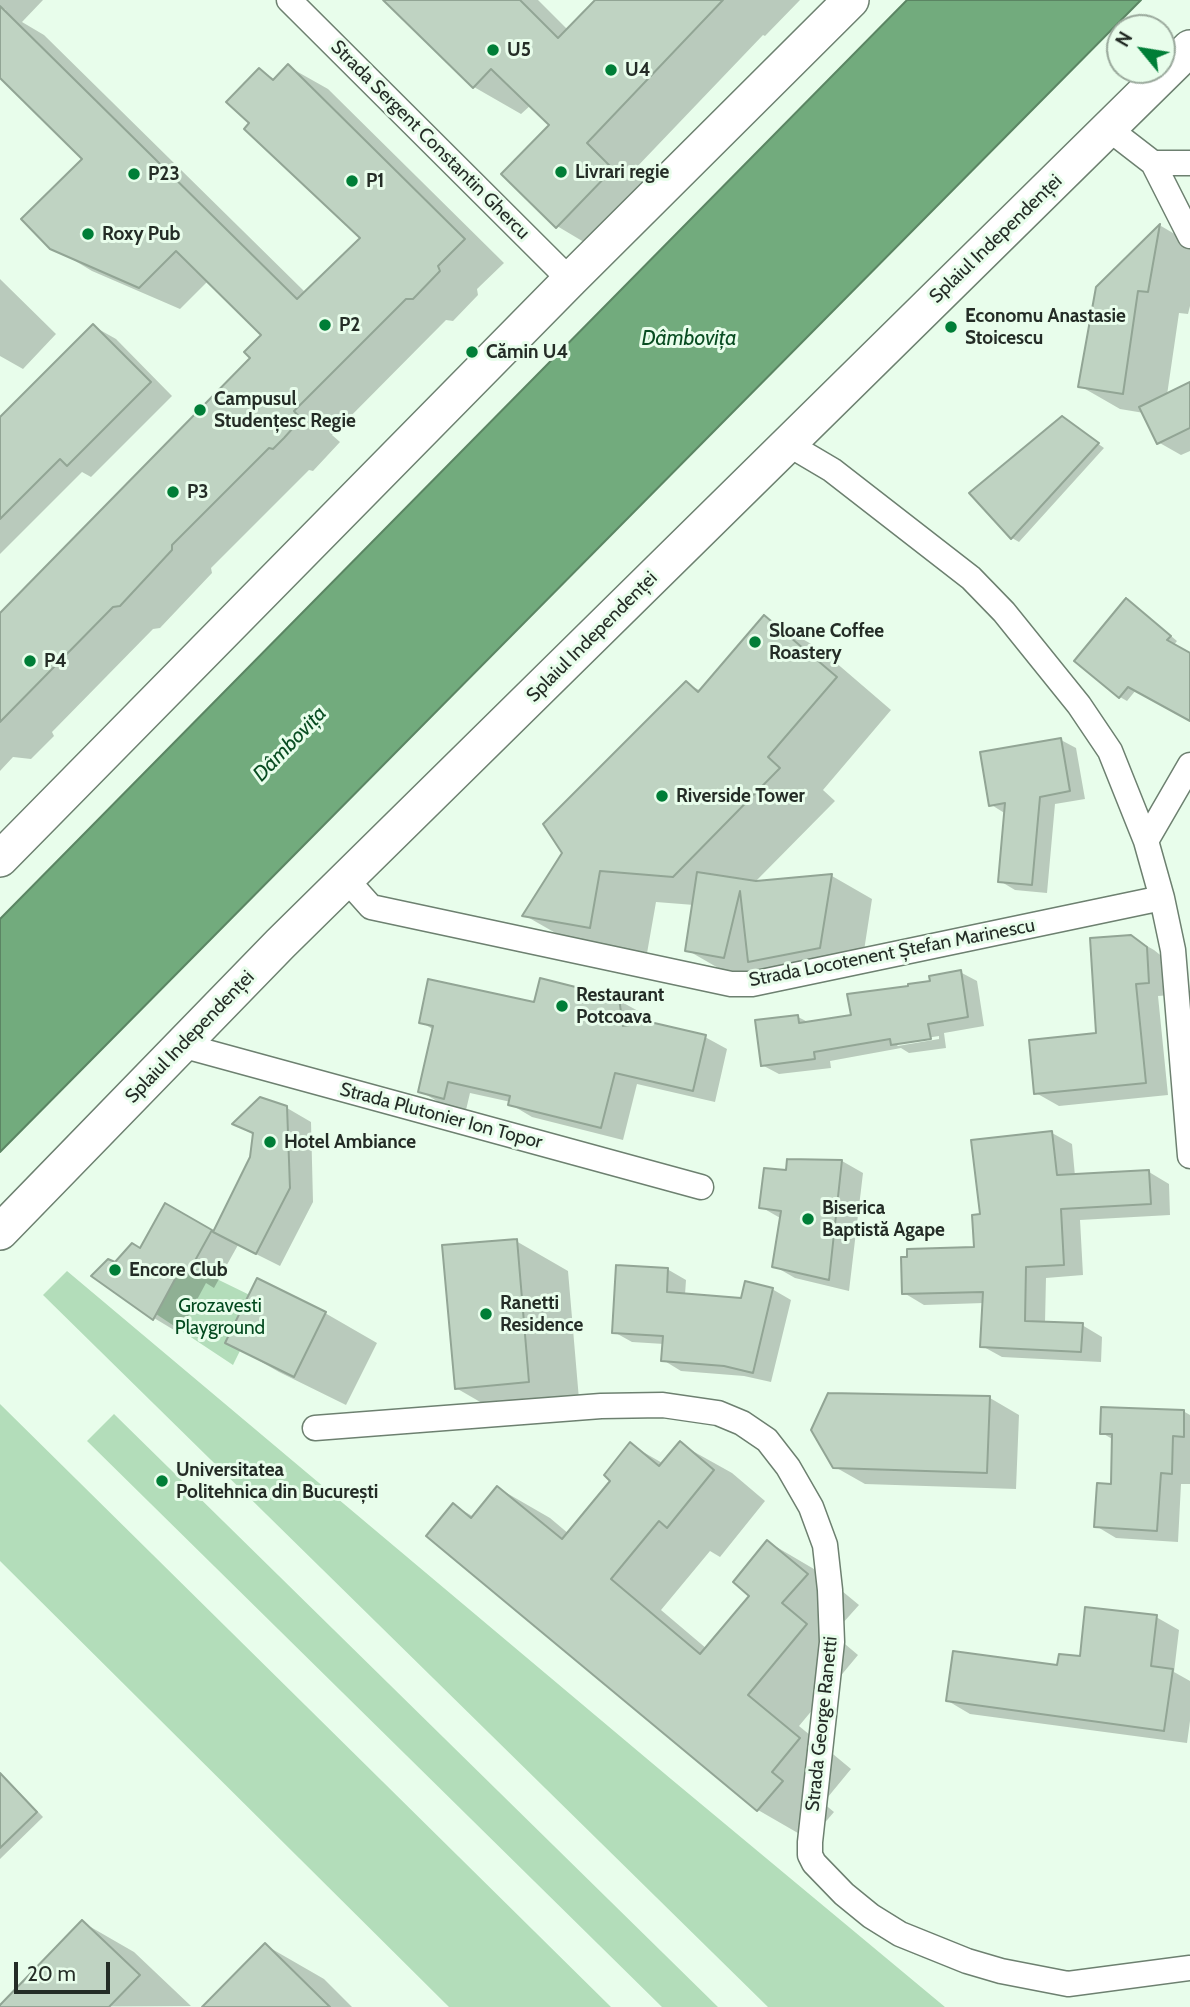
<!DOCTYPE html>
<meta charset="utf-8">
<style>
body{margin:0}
#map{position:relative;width:1190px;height:2007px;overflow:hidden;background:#e8fdeb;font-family:Cabin,sans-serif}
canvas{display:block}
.north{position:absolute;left:1106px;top:14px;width:70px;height:70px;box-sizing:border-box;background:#e8fdeb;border:2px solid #9aa99c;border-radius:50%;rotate:300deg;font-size:19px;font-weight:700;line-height:28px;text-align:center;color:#242c26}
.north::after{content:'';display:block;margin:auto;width:24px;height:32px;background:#007e37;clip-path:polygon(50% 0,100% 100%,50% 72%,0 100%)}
.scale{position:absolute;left:14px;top:1962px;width:96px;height:32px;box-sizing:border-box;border:4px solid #242c26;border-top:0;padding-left:9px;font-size:21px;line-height:24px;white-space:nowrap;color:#242c26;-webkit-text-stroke:5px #e8fdeb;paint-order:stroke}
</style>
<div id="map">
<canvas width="1190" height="2007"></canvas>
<div class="north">N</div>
<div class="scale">20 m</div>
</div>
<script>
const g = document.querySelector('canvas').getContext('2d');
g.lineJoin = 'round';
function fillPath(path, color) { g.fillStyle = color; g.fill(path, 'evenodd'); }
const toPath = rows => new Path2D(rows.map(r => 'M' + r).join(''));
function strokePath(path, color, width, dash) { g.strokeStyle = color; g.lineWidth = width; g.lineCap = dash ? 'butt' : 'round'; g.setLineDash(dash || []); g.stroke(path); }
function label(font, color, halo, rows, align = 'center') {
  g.font = font + ' Cabin,sans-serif'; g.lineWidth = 6; g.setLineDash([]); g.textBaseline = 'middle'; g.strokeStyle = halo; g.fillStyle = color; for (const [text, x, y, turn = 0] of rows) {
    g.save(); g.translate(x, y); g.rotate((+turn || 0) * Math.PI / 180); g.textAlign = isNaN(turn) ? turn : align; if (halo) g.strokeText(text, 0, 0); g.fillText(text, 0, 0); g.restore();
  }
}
const green = toPath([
 [182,1262,264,1302,233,1365,156,1314],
 [67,1271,671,1779,945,2007,768,2007,43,1295],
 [0,1404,611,2007,449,2007,0,1561],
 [114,1414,718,2007,662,2007,87,1441]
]);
const water = toPath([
 [907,0,1141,0,0,1152,0,919,907,0]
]);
const shadow = toPath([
 [0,0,43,0,22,22,44,35,306,293,362,238,252,123,259,70,276,80,289,67,328,89,504,263,477,289,478,295,453,321,446,320,332,435,340,442,313,471,309,470,211,568,212,573,160,628,153,629,52,732,54,736,31,759,13,757,0,771,0,616,253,358,263,335,208,281,180,309,92,271,52,247,84,159,0,76,0,16,6,10,0,7],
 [386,0,538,0,569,31,599,0,800,0,765,36,763,35,633,171,660,198,604,254,557,226,551,125,531,105,521,114,474,87],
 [1161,226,1190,243,1190,306,1188,314,1179,313,1167,395,1190,384,1190,451,1181,455,1158,442,1144,413,1120,409,1080,386,1098,288],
 [0,279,56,334,23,369,0,356],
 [93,326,116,339,172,396,91,477,82,472,0,554,0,417],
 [1069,423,1104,448,1019,542,1012,538],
 [1133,604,1177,641,1173,646,1190,655,1190,719,1136,690,1127,701,1120,697],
 [764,617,820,649,891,710,823,790,835,801,754,883,832,876,872,899,861,970,765,980,727,973,687,950,694,905,656,902,646,959,580,947,524,915,686,683,701,691],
 [1061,740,1076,748,1085,799,1055,804,1047,893,1015,890,1000,881,1006,814,990,804],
 [1131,937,1154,950,1169,962,1171,995,1158,996,1168,1095,1059,1106,1036,1093,1098,1035],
 [960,972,977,981,984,1026,944,1033,946,1048,909,1053,901,1048,830,1061,831,1068,779,1074,762,1065,798,1017,810,1023,853,1017],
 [939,1036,939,1039,898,1046,895,1043],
 [618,1000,640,1012,643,1025,705,1037,727,1049,715,1102,637,1084,623,1140,532,1117,510,1104,511,1102,470,1093,466,1110,442,1104,420,1091,434,1030,421,1022,535,1004],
 [287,1108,311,1122,313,1202,280,1266,238,1245,214,1288,206,1283,179,1333,154,1318,116,1264,141,1250,166,1206,214,1233,252,1157,254,1135,235,1124],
 [1052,1133,1072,1144,1075,1176,1149,1172,1169,1184,1170,1215,1080,1220,1083,1275,1046,1278,1045,1323,1082,1325,1102,1337,1101,1362,1002,1357,982,1346,984,1303,924,1305,904,1293,976,1249,982,1216],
 [789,1160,842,1161,863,1173,849,1291,795,1278,774,1266,782,1219,761,1207,787,1172],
 [516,1241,568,1271,580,1411,508,1418,456,1388],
 [667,1269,686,1280,685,1295,742,1300,772,1289,791,1300,771,1382,744,1376,681,1371,663,1360,664,1344,632,1342,614,1332],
 [258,1280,325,1313,377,1343,346,1405,279,1372,227,1342],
 [990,1398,1019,1415,1016,1489,865,1484,835,1467],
 [1183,1411,1190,1415,1190,1484,1181,1484,1178,1542,1116,1538,1096,1526,1113,1486,1114,1440,1102,1433],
 [680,1444,732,1473,765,1501,720,1557,710,1551,661,1610,707,1649,752,1596,768,1542,819,1572,859,1605,833,1634,858,1655,799,1726,851,1769,823,1803,834,1812,810,1840,758,1810,428,1535,453,1505,474,1517,498,1488,550,1518,569,1534,613,1481,631,1445,664,1464],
 [1156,1617,1179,1630,1174,1672,1190,1681,1190,1721,1187,1743,970,1714,948,1701,1058,1667,1081,1658],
 [0,1772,43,1817,0,1859],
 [82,1922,134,1952,191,2006,0,2007],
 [265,1945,324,1979,352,2007,205,2007]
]);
const building = toPath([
 [383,0,520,0,558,38,595,0,723,0,587,143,613,169,556,228,501,174,549,125,491,69,473,88,383,0],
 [0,6,297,299,360,238,244,129,249,123,226,102,259,68,273,80,288,64,465,239,438,266,440,271,413,299,406,299,294,411,301,419,284,438,273,449,269,448,172,545,172,550,120,606,113,607,0,722,0,613,250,358,244,352,261,335,176,251,139,288,50,249,21,219,82,159,0,78,0,6],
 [1160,224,1148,292,1138,291,1123,394,1078,387,1096,287,1160,224],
 [93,324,151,382,67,466,60,459,0,519,0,417,93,324],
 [1190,382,1190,428,1157,444,1139,407,1190,382],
 [1062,416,1099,443,1011,539,969,493,1062,416],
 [1126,598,1171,636,1167,640,1190,653,1190,721,1128,687,1119,698,1074,661,1126,598],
 [764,615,837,677,768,757,780,768,673,877,600,871,590,928,522,916,562,853,543,824,686,681,698,692,764,615],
 [1061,738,1070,791,1040,797,1032,885,998,882,1005,803,989,806,980,752,1061,738],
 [697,872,756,881,832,874,820,948,748,962,740,891,724,958,685,951,697,872],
 [1131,935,1147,947,1149,983,1136,984,1146,1083,1034,1094,1029,1040,1096,1033,1090,938,1131,935],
 [961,970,968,1017,928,1024,931,1039,891,1045,890,1039,814,1052,815,1059,761,1066,755,1020,798,1015,799,1023,851,1015,847,994,908,986,908,984,930,981,929,976,961,970],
 [540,978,619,998,623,1026,650,1022,706,1035,693,1091,615,1073,601,1128,508,1105,510,1096,448,1082,444,1099,418,1092,433,1026,419,1023,428,979,534,1002,540,978],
 [260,1097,287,1106,290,1188,256,1254,213,1232,250,1157,253,1133,232,1124,260,1097],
 [1052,1131,1057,1175,1149,1170,1151,1204,1061,1209,1064,1265,1026,1267,1025,1321,1083,1323,1081,1352,980,1347,983,1292,902,1294,901,1257,907,1257,907,1249,974,1247,972,1215,980,1214,971,1140,1052,1131],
 [787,1159,842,1160,829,1280,772,1267,781,1211,759,1208,764,1168,786,1170,787,1159],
 [165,1203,212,1230,187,1275,180,1270,153,1320,91,1276,108,1259,115,1262,132,1243,140,1248,165,1203],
 [517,1239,529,1382,455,1389,442,1245,517,1239],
 [616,1265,668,1268,667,1292,741,1298,745,1281,773,1288,753,1373,724,1366,661,1361,663,1336,612,1333,616,1265],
 [257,1278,326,1312,294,1377,225,1343,257,1278],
 [828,1393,990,1396,987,1473,833,1468,811,1430,828,1393],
 [1101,1407,1184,1410,1184,1437,1173,1436,1172,1474,1161,1473,1157,1531,1094,1527,1097,1483,1111,1484,1112,1434,1100,1434,1101,1407],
 [680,1441,714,1470,667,1528,659,1521,611,1579,700,1654,749,1596,733,1582,767,1540,808,1574,782,1603,807,1624,748,1695,800,1738,772,1772,783,1781,757,1811,426,1536,453,1503,471,1518,497,1486,562,1539,610,1481,604,1475,630,1442,659,1466,680,1441],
 [1085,1607,1157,1615,1151,1666,1173,1669,1164,1731,946,1701,953,1651,1057,1665,1059,1654,1080,1656,1085,1607],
 [0,1773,37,1812,0,1848,0,1773],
 [82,1920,140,1975,109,2007,0,2007,0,2005,82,1920],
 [265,1943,330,2007,202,2007,265,1943]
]);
const minor = toPath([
 [289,0,570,280],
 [1109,129,1153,163,1190,163],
 [1153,163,1190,236],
 [788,444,832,470,971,578,1004,612,1079,705,1110,751,1146,841,1162,898,1173,950,1190,1156],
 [1146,841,1190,765],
 [346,879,371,907,731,984,752,984,1162,898],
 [181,1045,701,1187],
 [315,1428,601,1406,663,1405,718,1413,742,1423,767,1440,788,1467,811,1507,825,1545,830,1590,832,1642,810,1842,810,1855,814,1863,844,1894,871,1916,900,1934,967,1961,1001,1971,1068,1984,1190,1968]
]);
const secondary = toPath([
 [0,859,570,280,851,0],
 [0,1232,280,944,1190,48]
]);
const markers = [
 [493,50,7,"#007e37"],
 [611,70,7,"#007e37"],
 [561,172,7,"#007e37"],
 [134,174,7,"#007e37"],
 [352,181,7,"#007e37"],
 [88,234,7,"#007e37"],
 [325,325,7,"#007e37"],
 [951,327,7,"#007e37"],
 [472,352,7,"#007e37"],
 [200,410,7,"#007e37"],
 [173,492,7,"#007e37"],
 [755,642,7,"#007e37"],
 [30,661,7,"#007e37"],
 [662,796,7,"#007e37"],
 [562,1006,7,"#007e37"],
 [270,1142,7,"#007e37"],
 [808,1219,7,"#007e37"],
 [115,1270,7,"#007e37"],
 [486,1314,7,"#007e37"],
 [162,1481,7,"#007e37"]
];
const poiNames = [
 ["U5",507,50],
 ["U4",625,70],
 ["Livrari regie",575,172],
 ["P23",148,174],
 ["P1",366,181],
 ["Roxy Pub",102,234],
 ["Economu Anastasie",965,316],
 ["Stoicescu",965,338],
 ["P2",339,325],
 ["Cămin U4",486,352],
 ["Campusul",214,399],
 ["Studențesc Regie",214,421],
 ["P3",187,492],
 ["Sloane Coffee",769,631],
 ["Roastery",769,653],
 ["P4",44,661],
 ["Riverside Tower",676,796],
 ["Restaurant",576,995],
 ["Potcoava",576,1017],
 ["Hotel Ambiance",284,1142],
 ["Biserica",822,1208],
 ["Baptistă Agape",822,1230],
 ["Encore Club",129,1270],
 ["Ranetti",500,1303],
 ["Residence",500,1325],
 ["Universitatea",176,1470],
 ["Politehnica din București",176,1492]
];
const streetNames = [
 ["Strada Sergent Constantin Ghercu",430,140,45],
 ["Splaiul Independenței",996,239,-44],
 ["Splaiul Independenței",592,637,-45],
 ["Strada Locotenent Ștefan Marinescu",892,953,-11],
 ["Splaiul Independenței",190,1037,-46],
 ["Strada Plutonier Ion Topor",441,1116,15],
 ["Strada George Ranetti",822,1724,-84]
];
const parkNames = [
 ["Grozavesti",220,1306],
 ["Playground",220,1328]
];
const waterNames = [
 ["Dâmbovița",689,339],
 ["Dâmbovița",290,744,-46]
];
fillPath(green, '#b3ddba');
fillPath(water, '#72ab7d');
strokePath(water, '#5b8563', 2);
fillPath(shadow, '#0003');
fillPath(building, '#bfd3c2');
strokePath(building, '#92a595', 2);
strokePath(minor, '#6d8070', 27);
strokePath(secondary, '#6d8070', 38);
strokePath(minor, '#fff', 24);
strokePath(secondary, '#fff', 35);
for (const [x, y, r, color] of markers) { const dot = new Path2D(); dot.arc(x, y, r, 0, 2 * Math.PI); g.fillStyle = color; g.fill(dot); strokePath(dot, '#e8fdeb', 2.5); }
label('bold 19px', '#242c26', '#e8fdeb', poiNames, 'left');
label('19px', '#242c26', '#e8fdeb', streetNames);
label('19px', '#02491e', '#e8fdeb', parkNames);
label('italic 21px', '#094d22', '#e8fdeb', waterNames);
</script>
